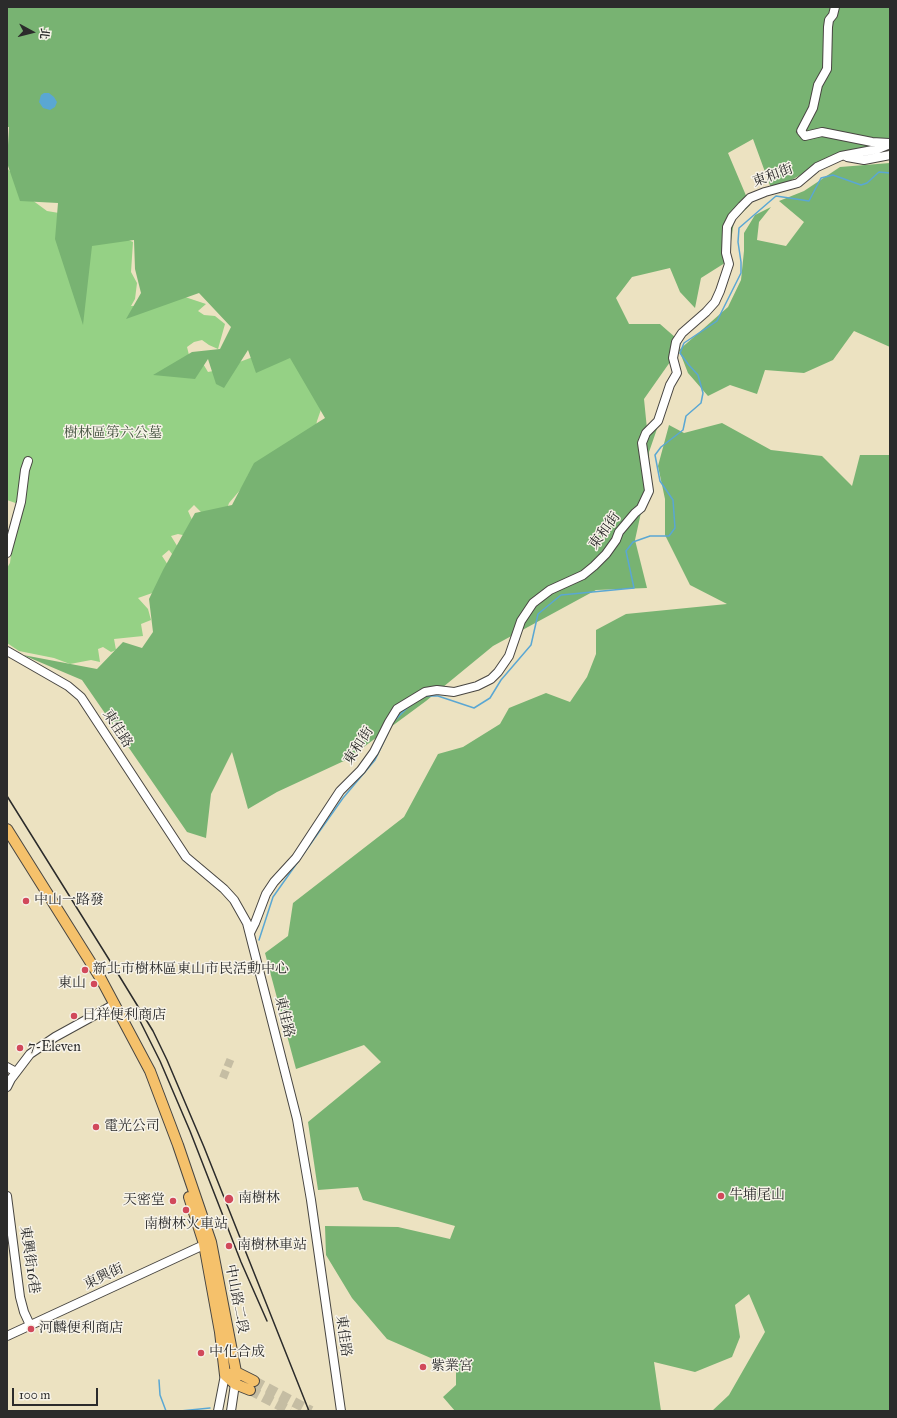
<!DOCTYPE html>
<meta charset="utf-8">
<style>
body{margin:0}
#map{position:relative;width:897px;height:1418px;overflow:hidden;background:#ece2c1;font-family:"IM FELL Great Primer","Noto Serif TC",serif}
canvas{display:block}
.frame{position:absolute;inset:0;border:8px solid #2b2b2b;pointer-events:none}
.north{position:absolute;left:12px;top:12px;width:40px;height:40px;-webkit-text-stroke:3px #f7f3e8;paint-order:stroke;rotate:97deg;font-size:11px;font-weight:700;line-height:16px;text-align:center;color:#2b2b2b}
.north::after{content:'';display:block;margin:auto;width:14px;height:18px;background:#2b2b2b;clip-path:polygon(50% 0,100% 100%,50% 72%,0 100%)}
.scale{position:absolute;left:12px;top:1388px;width:86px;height:18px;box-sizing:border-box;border:2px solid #2b2b2b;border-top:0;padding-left:5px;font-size:12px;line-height:14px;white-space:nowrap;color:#2b2b2b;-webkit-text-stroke:3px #f7f3e8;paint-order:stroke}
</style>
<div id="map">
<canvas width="897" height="1418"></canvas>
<div class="frame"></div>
<div class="north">北</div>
<div class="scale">100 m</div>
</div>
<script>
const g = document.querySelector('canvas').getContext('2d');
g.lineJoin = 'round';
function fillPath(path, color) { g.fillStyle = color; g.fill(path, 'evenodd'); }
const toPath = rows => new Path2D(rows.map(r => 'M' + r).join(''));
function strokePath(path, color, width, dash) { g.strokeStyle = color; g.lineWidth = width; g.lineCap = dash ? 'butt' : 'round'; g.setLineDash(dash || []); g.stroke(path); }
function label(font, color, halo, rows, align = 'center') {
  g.font = font + ' "IM FELL Great Primer","Noto Serif TC",serif'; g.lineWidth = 3; g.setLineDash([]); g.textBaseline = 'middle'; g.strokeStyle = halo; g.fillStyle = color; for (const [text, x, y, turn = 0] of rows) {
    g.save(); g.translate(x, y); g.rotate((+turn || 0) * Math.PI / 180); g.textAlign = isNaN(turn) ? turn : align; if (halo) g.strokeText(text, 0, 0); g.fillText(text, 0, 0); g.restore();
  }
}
const green = toPath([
 [7,168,18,180,32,200,47,211,65,214,92,240,124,238,133,242,131,272,137,283,135,299,131,306,156,305,185,297,206,304,198,311,204,315,215,316,225,324,218,349,209,345,202,340,194,342,187,347,189,355,202,362,208,372,218,370,261,354,302,343,325,398,317,421,313,439,256,476,248,475,247,482,229,503,225,515,208,519,194,505,188,511,193,522,187,536,178,534,171,536,179,549,179,563,169,550,162,556,168,565,158,591,138,598,148,609,151,620,141,624,143,636,114,639,116,650,111,652,103,647,98,649,100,662,91,660,70,664,54,658,19,651,7,643,7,568,10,563,11,555,24,506,7,500]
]);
const forest = toPath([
 [7,7,890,7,890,139,875,144,862,152,818,165,772,191,753,139,728,153,750,205,734,221,728,261,701,278,695,308,680,292,670,268,632,277,616,298,629,324,660,324,676,338,670,362,644,399,647,429,659,423,649,452,650,489,642,508,635,540,647,588,596,590,493,646,426,701,346,760,277,792,248,809,232,752,211,794,206,838,187,832,82,680,23,655,97,669,123,642,142,648,153,632,149,599,163,570,195,513,232,505,254,463,325,418,290,358,256,373,248,350,224,388,216,384,208,359,195,379,153,375,192,352,220,349,231,327,199,293,126,319,141,293,135,269,134,240,92,246,83,325,55,239,58,203,20,201,7,163,9,127,7,127],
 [890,163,890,347,854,331,833,360,804,373,765,370,757,394,730,385,708,396,688,373,679,350,728,307,741,280,744,251,744,233,755,215,771,207,759,222,757,240,786,246,804,222,779,201,804,191,840,167],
 [722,423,771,450,822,456,852,486,860,455,890,455,890,1411,712,1411,729,1395,765,1332,749,1294,735,1305,740,1337,732,1357,695,1372,654,1362,661,1411,455,1411,443,1397,456,1385,456,1369,387,1339,352,1298,326,1255,325,1226,398,1227,450,1239,455,1226,363,1200,358,1187,318,1190,308,1122,381,1062,364,1045,296,1069,265,953,288,936,293,903,404,817,438,754,463,747,500,724,509,708,546,693,570,702,587,677,596,654,596,630,626,614,727,604,690,585,665,535,665,499,658,466,669,425,684,433]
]);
const water = toPath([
 [44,93,49,93,54,97,57,102,55,107,50,110,43,108,39,102,41,95]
]);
const stream = toPath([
 [426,696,438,696,474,708,490,698,501,680,531,645,538,614,561,595,634,588,626,551,633,542,650,536,669,536,675,528,673,500,660,481,655,455,661,447,683,430,686,416,701,403,703,393,698,375,688,364,680,353,684,343,717,321,741,273,741,262,738,242,739,228,776,196,809,201,821,178,833,175,861,185,867,183,879,172,890,173],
 [393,722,407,708,416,702],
 [259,940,273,897,343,798,375,760,388,733],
 [159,1380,160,1395,166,1411],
 [180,1411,210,1408]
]);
const minorTunnel = toPath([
 [223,1078,231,1058]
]);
const majorTunnel = toPath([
 [254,1381,311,1411],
 [250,1390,290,1411]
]);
const minor = toPath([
 [835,7,833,15,829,20,828,27,827,69,818,85,813,108,801,131,805,136,822,132,872,142,889,143],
 [847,157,864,160,890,155],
 [7,553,21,502,25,470,28,461],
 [7,651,68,686,81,697,186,857,224,889,234,900,247,923,297,1119,311,1200,341,1411],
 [250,933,255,923,266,894,274,882,296,858,340,791,361,770,374,752,389,722,397,709,425,692,437,690,454,692,477,686,491,679,498,672,509,656,521,621,533,603,550,590,583,575,594,566,606,554,616,540,619,532,635,513,641,508,649,491,642,443,646,433,658,421,670,385,677,373,673,358,676,342,682,333,706,312,715,302,720,291,729,264,726,253,727,227,732,217,742,206,750,198,765,192,798,183,817,167,841,156,878,149,890,144],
 [7,1067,16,1072],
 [7,1087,11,1079,30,1054,55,1037,115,1004],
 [7,1196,20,1297,24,1312,30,1325],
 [7,1336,208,1243],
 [218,1411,225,1375],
 [231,1411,235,1384]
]);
const major = toPath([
 [7,829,101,979,150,1071,178,1145,211,1242,236,1372,235,1384],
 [189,1197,204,1244,220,1332,225,1375,235,1384,250,1390],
 [230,1374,236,1372,254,1381]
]);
const rail = toPath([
 [7,796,115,969,153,1031,167,1060,204,1147,309,1411],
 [138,1017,160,1061,190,1131,241,1262,267,1321]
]);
const markers = [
 [26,901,4,"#d1495b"],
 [85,970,4,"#d1495b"],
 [94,984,4,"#d1495b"],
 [74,1016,4,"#d1495b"],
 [20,1048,4,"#d1495b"],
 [96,1127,4,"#d1495b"],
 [721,1196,4,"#d1495b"],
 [229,1199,5,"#d1495b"],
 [173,1201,4,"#d1495b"],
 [186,1210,4,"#d1495b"],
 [229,1246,4,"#d1495b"],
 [31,1329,4,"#d1495b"],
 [201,1353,4,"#d1495b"],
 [423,1367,4,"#d1495b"]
];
const streetNames = [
 ["東和街",773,176,-20],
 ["東和街",605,531,-54],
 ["東佳路",117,729,57],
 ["東和街",359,746,-57],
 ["東佳路",284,1017,76],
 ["東興街16巷",29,1260,82],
 ["東興街",104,1277,-25],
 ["中山路二段",236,1299,79],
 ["東佳路",343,1336,82]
];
const parkNames = [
 ["樹林區第六公墓",113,434]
];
const poiNames = [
 ["中山一路發",34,901],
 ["新北市樹林區東山市民活動中心",93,970],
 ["東山",86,984,"right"],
 ["日祥便利商店",82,1016],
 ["7-Eleven",28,1048],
 ["電光公司",104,1127],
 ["牛埔尾山",729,1196],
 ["南樹林",238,1199],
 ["天密堂",165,1201,"right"],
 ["南樹林火車站",186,1225,"center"],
 ["南樹林車站",237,1246],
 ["河麟便利商店",39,1329],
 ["中化合成",209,1353],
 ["紫業宮",431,1367]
];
fillPath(green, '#95d185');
fillPath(forest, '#78b372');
fillPath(water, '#5aa7d3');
strokePath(stream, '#5aa7d3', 1.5);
strokePath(minorTunnel, '#c5bda3', 8, [8, 4]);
strokePath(majorTunnel, '#c5bda3', 10, [10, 5]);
strokePath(minor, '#484642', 10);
strokePath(major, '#484642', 12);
strokePath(minor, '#fff', 8);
strokePath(major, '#f5c16b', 10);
strokePath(rail, '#2b2b2b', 1.5);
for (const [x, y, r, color] of markers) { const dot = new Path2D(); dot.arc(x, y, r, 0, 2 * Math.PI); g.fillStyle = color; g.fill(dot); strokePath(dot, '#f7f3e8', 1.5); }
label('14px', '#2b2b2b', '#f7f3e8', streetNames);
label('14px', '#465442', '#f7f3e8', parkNames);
label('14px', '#2b2b2b', '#f7f3e8', poiNames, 'left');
</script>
